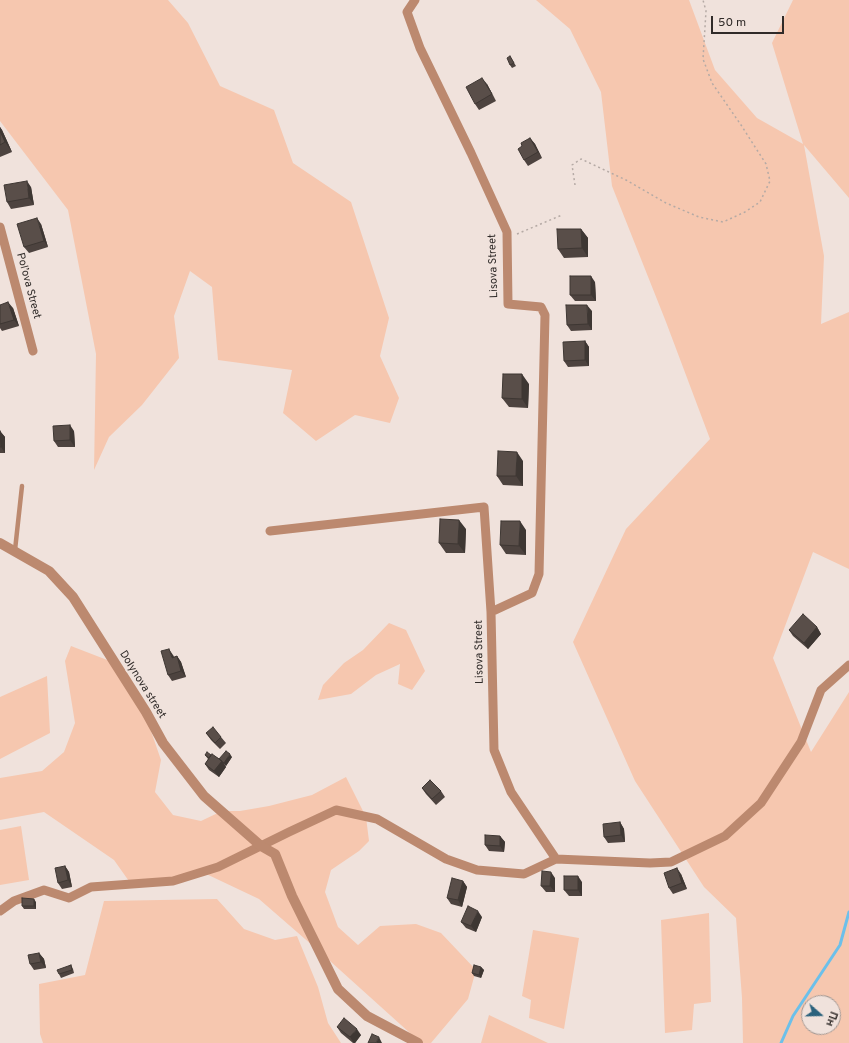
<!DOCTYPE html>
<meta charset="utf-8">
<style>
body{margin:0}
#map{position:relative;width:849px;height:1043px;overflow:hidden;background:#f0e2dc;font-family:Overpass,sans-serif}
canvas{display:block}
.north{position:absolute;left:801px;top:995px;width:40px;height:40px;box-sizing:border-box;background:#f0e2dc;border:1px solid #a39994;border-radius:50%;rotate:110deg;font-size:11px;font-weight:700;line-height:16px;text-align:center;color:#302b29}
.north::after{content:'';display:block;margin:auto;width:14px;height:18px;background:#2b627d;clip-path:polygon(50% 0,100% 100%,50% 72%,0 100%)}
.scale{position:absolute;left:711px;top:16px;width:73px;height:18px;box-sizing:border-box;border:2px solid #302b29;border-top:0;padding-left:5px;font-size:12px;line-height:14px;white-space:nowrap;color:#302b29;-webkit-text-stroke:3px #f0e2dc;paint-order:stroke}
</style>
<div id="map">
<canvas width="849" height="1043"></canvas>
<div class="north">Пн</div>
<div class="scale">50 m</div>
</div>
<script>
const g = document.querySelector('canvas').getContext('2d');
g.lineJoin = 'round';
function fillPath(path, color) { g.fillStyle = color; g.fill(path, 'evenodd'); }
const toPath = rows => new Path2D(rows.map(r => 'M' + r).join(''));
function strokePath(path, color, width, dash) { g.strokeStyle = color; g.lineWidth = width; g.lineCap = dash ? 'butt' : 'round'; g.setLineDash(dash || []); g.stroke(path); }
function label(font, color, halo, rows, align = 'center') {
  g.font = font + ' Overpass,sans-serif'; g.lineWidth = 4; g.setLineDash([]); g.textBaseline = 'middle'; g.strokeStyle = halo; g.fillStyle = color; for (const [text, x, y, turn = 0] of rows) {
    g.save(); g.translate(x, y); g.rotate((+turn || 0) * Math.PI / 180); g.textAlign = isNaN(turn) ? turn : align; if (halo) g.strokeText(text, 0, 0); g.fillText(text, 0, 0); g.restore();
  }
}
const green = toPath([
 [0,0,168,0,188,23,220,86,274,110,293,163,351,202,389,318,380,356,399,398,390,423,355,415,316,441,283,413,292,370,218,360,212,287,190,271,174,316,179,358,142,405,109,437,94,470,96,354,68,210,0,121],
 [536,0,689,0,715,70,757,118,803,144,772,43,793,0,849,0,849,198,804,145,824,256,821,324,849,312,849,569,813,552,773,658,811,752,849,692,849,1043,743,1043,742,998,736,918,704,887,635,781,573,642,626,529,710,439,666,322,612,186,601,92,570,29],
 [809,1003,833,1003,833,1027,809,1027],
 [389,623,406,630,425,671,412,690,398,684,400,664,376,675,351,694,318,700,323,685,344,663,363,650],
 [71,646,115,663,143,708,161,760,155,792,173,815,201,821,222,811,240,811,269,806,312,795,346,777,366,817,369,841,359,851,331,870,325,892,338,927,358,945,380,926,416,924,441,933,476,970,468,999,431,1043,421,1043,320,952,259,899,202,872,131,884,114,860,44,812,0,820,0,778,42,771,64,752,75,723,65,661],
 [47,676,50,733,0,759,0,697],
 [21,826,29,880,0,885,0,830],
 [217,899,244,929,275,940,297,936,318,987,328,1023,341,1043,43,1043,40,1034,39,984,85,975,104,901],
 [709,913,711,1002,694,1004,692,1030,665,1033,661,920],
 [533,930,579,938,564,1029,529,1018,531,1000,522,996],
 [489,1015,548,1043,481,1043]
]);
const stream = toPath([
 [781,1043,793,1016,840,945,849,912]
]);
const path = toPath([
 [575,185,572,165,581,159,626,180,666,203,699,217,723,222,745,212,760,202,770,181,766,164,741,125,712,83,703,59,706,11,703,0],
 [517,234,562,215]
]);
const service = toPath([
 [15,550,22,486]
]);
const minor = toPath([
 [415,0,407,12,420,48,471,153,507,232,508,304,541,307,545,315,539,574,532,593,491,612,494,750,511,792,556,859,650,863,671,862,725,836,761,803,801,742,821,690,849,665],
 [0,227,33,351],
 [270,531,484,507,491,612],
 [0,911,14,901,44,890,69,898,91,887,173,881,202,872,218,867,289,832,336,810,377,819,446,859,477,870,524,874,556,859]
]);
const tertiary = toPath([
 [0,543,49,571,73,597,146,712,163,743,204,796,261,846,275,854,292,896,338,989,367,1016,418,1043]
]);
const wall = toPath([
 [510,56,516,66,512,68,510,65],
 [487,84,496,101,479,110,475,104],
 [0,127,2,130,12,152,0,157],
 [530,138,535,144,542,158,528,166,524,160,522,146],
 [31,187,34,205,11,209,7,202],
 [41,224,48,247,29,253,24,247],
 [581,229,588,238,588,257,564,258,558,249],
 [595,282,596,301,575,301,570,295],
 [0,305,13,308,19,326,2,331,0,328],
 [592,311,592,330,571,331,567,325],
 [585,341,589,347,589,366,568,367,564,361],
 [529,384,528,408,509,407,502,398],
 [0,431,5,437,5,453,0,453],
 [74,431,75,447,58,447,54,441],
 [523,461,523,486,503,485,497,476],
 [466,529,465,553,446,553,439,543],
 [526,530,526,555,506,554,500,545],
 [817,627,821,634,808,649,793,636,789,630],
 [173,655,174,657,177,656,181,662,186,677,172,681,168,675],
 [206,733,221,737,226,743,220,749,211,740],
 [205,755,211,755,220,759,232,757,226,766,224,764,226,767,219,777,209,770,205,764,208,759],
 [422,788,441,791,445,797,436,805,426,794],
 [620,822,624,829,625,842,608,843,604,837],
 [500,836,505,842,504,852,489,851,485,845],
 [65,866,69,872,72,887,62,889,58,883],
 [681,874,687,889,673,894,669,888],
 [555,878,555,892,546,892,541,886],
 [463,881,467,887,462,907,451,904,447,898],
 [582,882,582,896,569,896,564,890],
 [36,902,36,909,24,909,22,906],
 [482,917,476,932,466,928,461,922],
 [39,953,44,959,46,968,34,970,30,964],
 [71,965,73,969,74,973,61,978,59,974],
 [481,967,484,970,481,978,474,976,472,973],
 [337,1027,361,1035,355,1043,353,1043,341,1033]
]);
const shadedWall = toPath([
 [482,78,487,84,496,101,492,94],
 [0,127,2,130,12,152,5,142,0,131],
 [530,138,535,144,542,158,538,152],
 [27,181,31,187,34,205,29,198],
 [37,218,41,224,48,247,44,241],
 [581,229,588,238,588,257,582,248],
 [591,276,595,282,596,301,591,295],
 [8,302,13,308,19,326,14,320],
 [587,305,592,311,592,330,588,324],
 [585,341,589,347,589,366,585,360],
 [522,374,529,384,528,408,522,399],
 [70,425,74,431,75,447,70,440],
 [0,431,5,437,5,453,1,447],
 [517,452,523,461,523,486,516,476],
 [459,520,466,529,465,553,458,544],
 [520,521,526,530,526,555,519,546],
 [817,627,821,634,808,649,804,643],
 [169,649,173,655,176,664,172,658],
 [177,656,181,662,186,677,181,671],
 [230,754,232,757,226,766,224,763],
 [222,761,226,767,219,777,214,771],
 [620,822,624,829,625,842,621,835],
 [500,836,505,842,504,852,500,846],
 [65,866,69,872,72,887,68,880],
 [677,868,681,874,687,889,682,883],
 [551,872,555,878,555,892,550,886],
 [578,876,582,882,582,896,578,890],
 [463,881,467,887,462,907,458,900],
 [34,899,36,902,36,909,34,906],
 [478,911,482,917,476,932,471,926],
 [39,953,44,959,46,968,41,962],
 [481,967,484,970,481,978,479,975],
 [357,1029,361,1035,355,1043,354,1043,350,1037],
 [379,1037,382,1043,376,1043]
]);
const building = toPath([
 [510,56,514,63,510,65,507,58,510,56],
 [482,78,492,94,475,104,466,87,482,78],
 [0,131,5,142,0,145,0,131],
 [530,138,538,152,524,160,518,149,522,146,521,143,530,138],
 [27,181,29,198,7,202,4,185,27,181],
 [37,218,44,241,24,247,17,224,37,218],
 [557,229,581,229,582,248,558,249,557,229],
 [570,276,591,276,591,295,570,295,570,276],
 [8,302,14,320,0,324,0,305,8,302],
 [566,305,587,305,588,324,567,325,566,305],
 [585,341,585,360,564,361,563,342,585,341],
 [503,374,522,374,522,399,502,398,503,374],
 [70,425,70,440,54,441,53,426,70,425],
 [0,431,1,447,0,447,0,431],
 [498,451,517,452,516,476,497,476,498,451],
 [440,519,459,520,458,544,439,543,440,519],
 [501,521,520,521,519,546,500,545,501,521],
 [803,614,817,627,804,643,789,630,803,614],
 [169,649,172,658,177,656,181,671,168,675,161,651,169,649],
 [213,727,221,737,215,743,206,733,213,727],
 [226,751,230,754,224,763,219,759,226,751],
 [207,752,211,755,209,758,205,755,207,752],
 [212,754,222,761,214,771,205,764,212,754],
 [430,780,441,791,432,799,422,788,430,780],
 [620,822,621,835,604,837,603,824,620,822],
 [485,835,500,836,500,846,485,845,485,835],
 [65,866,68,880,58,883,55,868,65,866],
 [677,868,682,883,669,888,664,873,677,868],
 [542,871,551,872,550,886,541,886,542,871],
 [564,876,578,876,578,890,564,890,564,876],
 [452,878,463,881,458,900,447,898,452,878],
 [22,898,34,899,34,906,22,906,22,898],
 [468,906,478,911,471,926,461,922,468,906],
 [39,953,41,962,30,964,28,955,39,953],
 [71,965,72,970,59,974,57,970,71,965],
 [474,965,481,967,479,975,472,973,474,965],
 [344,1018,357,1029,350,1037,337,1027,344,1018],
 [372,1034,379,1037,376,1043,368,1043,372,1034]
]);
const streetNames = [
 ["Lisova Street",494,266,-92],
 ["Pol’ova Street",28,286,75],
 ["Lisova Street",480,652,-91],
 ["Dolynova street",142,685,58]
];
fillPath(green, '#f6c7af');
strokePath(stream, '#6cc0ea', 3);
strokePath(path, '#b5aaa5', 1.5, [2, 3]);
strokePath(service, '#bc896f', 4.5);
strokePath(minor, '#bc896f', 9);
strokePath(tertiary, '#bc896f', 10);
fillPath(wall, '#4d433f');
fillPath(shadedWall, '#3e3733');
fillPath(building, '#594e49');
strokePath(building, '#3e3733', 1);
label('11px', '#302b29', '#f0e2dc', streetNames);
</script>
